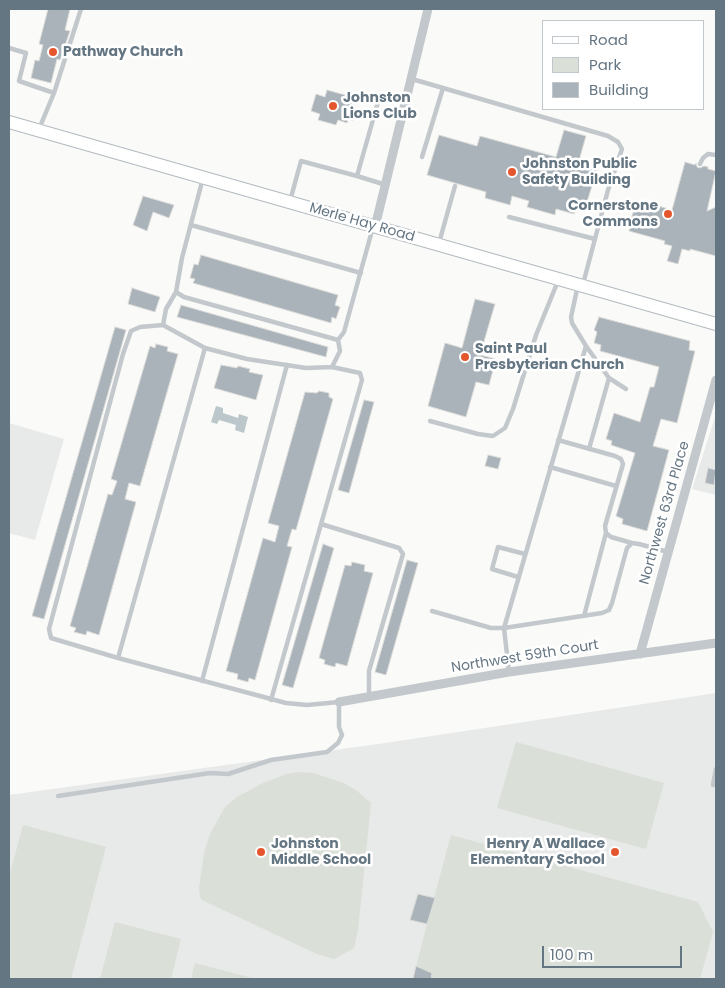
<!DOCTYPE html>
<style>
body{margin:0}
#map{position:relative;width:725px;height:988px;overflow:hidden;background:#fafaf8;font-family:Poppins,sans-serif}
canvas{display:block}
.frame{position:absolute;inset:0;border:10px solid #657683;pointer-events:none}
.legend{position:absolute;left:542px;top:20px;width:162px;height:90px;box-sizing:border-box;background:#fff;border:1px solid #c1c8cd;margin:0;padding:6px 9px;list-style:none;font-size:15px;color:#657683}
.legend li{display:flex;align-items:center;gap:10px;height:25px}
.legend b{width:25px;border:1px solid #c1c8cd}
.scale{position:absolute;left:542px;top:946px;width:140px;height:22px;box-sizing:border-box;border:2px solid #657683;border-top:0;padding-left:6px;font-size:15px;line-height:18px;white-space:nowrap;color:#657683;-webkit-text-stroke:4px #fff;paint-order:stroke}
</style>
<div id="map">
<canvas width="725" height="988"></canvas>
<div class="frame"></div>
<ul class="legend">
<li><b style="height:6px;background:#fff"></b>Road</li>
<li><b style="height:14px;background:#dadfd7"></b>Park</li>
<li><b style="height:14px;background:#aab3b9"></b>Building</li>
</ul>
<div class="scale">100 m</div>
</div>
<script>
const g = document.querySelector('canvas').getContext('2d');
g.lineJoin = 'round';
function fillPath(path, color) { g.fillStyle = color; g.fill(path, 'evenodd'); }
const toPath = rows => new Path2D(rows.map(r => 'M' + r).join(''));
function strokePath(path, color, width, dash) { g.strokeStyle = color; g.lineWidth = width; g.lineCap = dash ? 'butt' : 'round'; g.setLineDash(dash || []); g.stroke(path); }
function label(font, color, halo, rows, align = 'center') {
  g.font = font + ' Poppins,sans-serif'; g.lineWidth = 5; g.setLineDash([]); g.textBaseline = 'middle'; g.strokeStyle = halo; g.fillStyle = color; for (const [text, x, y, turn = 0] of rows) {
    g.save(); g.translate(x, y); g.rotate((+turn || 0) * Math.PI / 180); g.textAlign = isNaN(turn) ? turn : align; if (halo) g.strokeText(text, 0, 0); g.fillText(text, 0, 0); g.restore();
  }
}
const built = toPath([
 [716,414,716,495,692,489],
 [9,423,64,439,35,540,9,533],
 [716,693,716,979,9,979,9,795,392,742]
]);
const green = toPath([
 [516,742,664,783,646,849,497,808],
 [300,772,313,773,344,783,357,791,371,803,358,930,354,948,334,959,317,954,202,900,200,897,199,888,204,853,210,834,225,807,237,797,261,784,286,774],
 [23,825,106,847,71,979,9,979,9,877],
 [451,835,698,902,713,932,700,979,413,979,427,924,410,919,417,894,434,898],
 [115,922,181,939,171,979,100,979],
 [195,963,256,979,191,979]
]);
const water = toPath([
 [216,406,223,408,223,413,238,418,239,414,248,417,244,433,235,430,236,425,219,420,217,424,211,422]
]);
const building = toPath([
 [48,9,70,9,65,30,70,31,60,60,57,59,51,83,31,78,35,60,39,61,43,45,39,44,48,9],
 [327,90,345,95,343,101,353,104,352,108,356,109,353,121,348,119,347,123,338,120,336,125,318,120,320,114,311,111,316,94,325,97,327,90],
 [564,130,586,136,578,164,597,170,587,202,578,200,574,214,556,209,555,215,527,207,529,201,512,196,510,205,485,198,486,192,427,175,439,135,477,146,480,136,556,157,564,130],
 [685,162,695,165,696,163,697,167,700,168,704,166,708,167,708,169,716,171,707,211,716,207,716,256,690,249,690,251,682,249,678,264,667,261,672,246,664,244,665,241,629,231,632,222,630,221,638,200,672,210,685,162],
 [143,196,174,205,169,218,153,212,147,231,133,225,143,196],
 [201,255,338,295,335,305,340,307,336,319,332,317,331,323,193,283,195,279,190,278,194,264,198,265,201,255],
 [132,288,160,297,155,312,128,304,132,288],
 [475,299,495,304,480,355,496,359,489,385,476,382,466,417,428,406,445,343,462,348,475,299],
 [181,305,328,347,326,357,177,317,181,305],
 [599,317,690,341,689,350,695,351,677,423,661,419,653,446,669,450,647,531,622,524,623,519,616,516,635,453,611,445,612,441,606,439,614,413,640,422,650,387,654,387,659,367,600,351,601,345,594,343,597,332,594,330,599,317],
 [115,327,126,330,44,619,32,616,115,327],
 [156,344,168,347,167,351,178,354,140,486,129,483,125,499,136,502,99,635,87,631,86,635,74,632,76,628,70,626,108,494,112,495,117,481,111,479,150,346,155,348,156,344],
 [221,365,237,368,238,366,250,369,249,372,263,375,256,400,214,388,221,365],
 [319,391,329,393,329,397,333,399,296,530,292,529,287,546,292,547,255,680,249,678,248,682,237,679,238,674,226,671,263,538,275,542,279,526,268,523,305,392,317,393,319,391],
 [364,400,374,402,349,493,338,490,364,400],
 [488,455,501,458,498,469,485,466,488,455],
 [708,468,716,470,714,485,705,483,708,468],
 [323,544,334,548,293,688,282,685,323,544],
 [407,560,418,563,386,675,375,672,407,560],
 [352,562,365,565,364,571,373,573,347,666,336,663,335,667,324,664,325,660,319,658,345,565,351,566,352,562],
 [418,894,435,898,427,924,410,920,418,894],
 [416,966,432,973,431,979,413,979,416,966]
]);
const lane = toPath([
 [9,48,26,53,19,81,54,93],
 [412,79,608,136,618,142,622,149,608,190,583,284],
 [39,129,54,93,81,9],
 [422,157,443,88],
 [700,164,703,158,708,154,716,155],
 [203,178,182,258,176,292,184,297,338,340,344,332,373,227],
 [386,185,357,176,380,95,405,102],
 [290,201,301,161,357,176],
 [509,217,595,239],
 [191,225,361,273],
 [439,243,455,186],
 [176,292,166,309,163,325,205,348,247,359,306,368,332,367,340,351,338,340],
 [586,346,609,378,589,449],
 [609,378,626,389],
 [430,421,478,434,493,436,505,428,513,409,536,335,558,281],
 [558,440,615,456,621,459,623,464,605,526,606,533,611,537,632,543],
 [550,467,616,486],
 [321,524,399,548,403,554,369,671,369,696],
 [518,577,492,569,498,547,525,554],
 [432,611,491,628,504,628,602,613,609,610,612,603,627,548,632,543,639,544,668,552],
 [584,616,606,533],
 [118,658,51,638,49,629,123,354,131,331,140,327,163,325],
 [509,672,504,628,586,346,572,323,571,317,578,285],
 [202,681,287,365],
 [271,700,362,380,360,373,332,367],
 [713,785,716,769],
 [58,796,210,773,228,774,271,760,327,752,338,743,342,735,339,727,339,702,307,705,286,703,118,658,205,348]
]);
const street = toPath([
 [375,227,428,9],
 [640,654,716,380],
 [339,702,509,672,716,643]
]);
const secondary = toPath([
 [9,122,716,324]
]);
const markers = [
 [53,52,5,"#e4572e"],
 [333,106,5,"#e4572e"],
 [512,172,5,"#e4572e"],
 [668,214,5,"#e4572e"],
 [465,357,5,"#e4572e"],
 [261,852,5,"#e4572e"],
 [615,852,5,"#e4572e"]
];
const poiNames = [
 ["Pathway Church",63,52],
 ["Johnston",343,98],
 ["Lions Club",343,114],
 ["Johnston Public",522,164],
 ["Safety Building",522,180],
 ["Cornerstone",658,206,"right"],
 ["Commons",658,222,"right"],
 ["Saint Paul",475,349],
 ["Presbyterian Church",475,365],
 ["Johnston",271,844],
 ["Middle School",271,860],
 ["Henry A Wallace",605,844,"right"],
 ["Elementary School",605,860,"right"]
];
const streetNames = [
 ["Merle Hay Road",362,223,16],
 ["Northwest 63rd Place",665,513,-74],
 ["Northwest 59th Court",525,657,-9]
];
fillPath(built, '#e8e9e9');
fillPath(green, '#dadfd7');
fillPath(water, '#bbc7cb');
fillPath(building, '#aab3b9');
strokePath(building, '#dcdcda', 1);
strokePath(secondary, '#b3babf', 14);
strokePath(lane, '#c3c8cc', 4.5);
strokePath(street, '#c3c8cc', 9);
strokePath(secondary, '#fff', 12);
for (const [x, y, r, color] of markers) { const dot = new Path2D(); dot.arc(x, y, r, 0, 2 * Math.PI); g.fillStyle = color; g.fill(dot); strokePath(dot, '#fff', 2); }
label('bold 14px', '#657683', '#fff', poiNames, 'left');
label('14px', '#657683', '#fff', streetNames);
</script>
